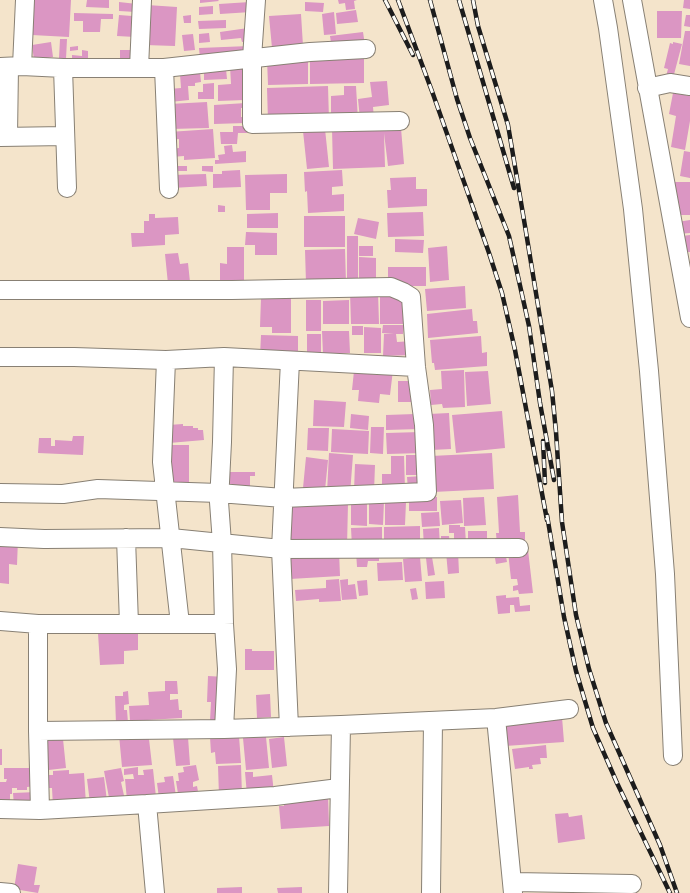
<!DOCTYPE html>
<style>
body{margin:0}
canvas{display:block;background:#f4e4cb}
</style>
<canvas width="690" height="893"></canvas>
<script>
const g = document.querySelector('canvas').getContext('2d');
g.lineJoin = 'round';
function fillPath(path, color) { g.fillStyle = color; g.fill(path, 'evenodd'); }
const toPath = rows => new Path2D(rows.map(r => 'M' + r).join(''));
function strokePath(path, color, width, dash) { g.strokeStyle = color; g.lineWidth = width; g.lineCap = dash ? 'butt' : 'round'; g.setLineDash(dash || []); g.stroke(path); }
const building = toPath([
 [34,0,71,0,69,37,32,35],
 [87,0,109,0,109,8,86,7],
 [200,0,218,0,219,1,200,3],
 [338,0,357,0,354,1,355,9,346,10,345,3,339,4],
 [684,0,690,0,690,9,683,8],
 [119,2,137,4,136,12,119,11],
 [250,2,251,12,220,14,219,4],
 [305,2,324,3,323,12,305,11],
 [147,5,177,7,175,46,145,45],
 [213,6,213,14,199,15,199,7],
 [356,10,358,22,337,24,336,13],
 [657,11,682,11,681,38,657,38],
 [334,12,336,34,324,35,322,14],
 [74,13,113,14,113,19,101,19,100,32,83,32,83,21,74,21],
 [301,14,303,46,272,48,269,16],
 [119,15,132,16,131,23,136,24,135,37,117,36],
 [191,15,191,23,184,23,183,16],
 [686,15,690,15,690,27,684,26],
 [226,20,226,28,199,29,198,21],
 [248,28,250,41,242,42,241,38,221,40,220,32],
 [685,31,690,31,690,66,679,64],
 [363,32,365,45,332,49,330,36],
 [209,33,210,42,199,43,199,34],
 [193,34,195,50,184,51,182,35],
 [60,39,67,39,66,59,59,58],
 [51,42,53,57,34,60,32,45],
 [673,42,682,44,672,82,665,80,668,69,664,68,670,43,673,44],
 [78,46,78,50,70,51,70,47],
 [249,46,250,57,236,53,211,53,212,58,200,59,199,48],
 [82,50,88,51,88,61,72,61,72,55,82,56],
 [120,50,135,50,135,63,115,63,115,58,120,58],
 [364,55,364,83,310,84,310,56],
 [308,58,308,84,268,85,267,59],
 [244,65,245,100,218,101,218,85,231,84,230,66],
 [204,66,226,69,227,79,204,80],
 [200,72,201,82,195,83,195,86,188,86,189,100,170,102,169,89,181,88,180,74],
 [387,81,389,105,373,107,374,118,360,119,358,99,372,97,370,82],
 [214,83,214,99,198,99,198,92,203,92,203,84],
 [328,86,329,120,268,121,267,88],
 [344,86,356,86,358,120,331,121,331,96,344,95],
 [673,93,690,96,690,121,685,150,671,147,676,116,669,114],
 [207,102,209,128,170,129,169,104],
 [246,103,246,108,241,108,241,117,246,117,246,123,214,124,214,105],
 [233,126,247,126,247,133,238,133,237,144,221,144,220,132,233,132],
 [401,128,404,164,388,166,384,133,385,167,333,169,332,129],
 [213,129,215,158,184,160,184,156,171,157,170,149,179,148,179,139,169,140,169,132],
 [325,129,329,167,307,169,303,131],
 [232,145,233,152,246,151,246,162,215,164,215,160,219,160,218,155,225,154,224,146],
 [684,151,690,152,690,178,680,176],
 [175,166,187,166,187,171,175,171],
 [202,166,213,166,213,172,202,171],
 [240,170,241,187,213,188,213,174,222,174,222,171],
 [342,170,343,186,332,187,332,195,344,194,344,211,308,213,307,191,305,192,304,172],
 [206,174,207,186,172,188,172,175],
 [287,174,287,193,270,193,270,210,246,210,245,175],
 [416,177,416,189,427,189,427,206,388,208,387,190,391,190,390,178],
 [674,182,690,182,690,215,673,215],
 [218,205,225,206,225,212,218,212],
 [423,212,424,236,388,237,387,213],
 [278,213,278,228,247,228,247,214],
 [149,214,155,214,155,218,178,217,179,234,165,235,165,245,132,247,131,233,144,233,144,221,149,221],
 [304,216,345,216,345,247,304,247],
 [358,218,379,222,376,239,354,234],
 [690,220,690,233,678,234,677,222],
 [246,232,277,233,277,255,255,255,255,245,245,245],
 [690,235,690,252,683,252,682,236],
 [347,236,358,236,358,281,347,281],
 [395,239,424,240,423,253,395,252],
 [359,246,373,246,373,256,359,256],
 [447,246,449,280,430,282,428,248],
 [227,247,244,247,244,287,220,287,220,263,227,264],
 [345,249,346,283,306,283,305,250],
 [178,253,180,264,188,263,190,282,168,284,165,254],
 [359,257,376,258,376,278,359,278],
 [388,267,426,267,426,286,388,286],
 [465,286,466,308,427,311,425,289],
 [350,292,378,292,379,324,351,324],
 [413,292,414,324,380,324,380,293],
 [291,295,291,333,272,333,272,327,260,327,261,298],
 [306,300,321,300,321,331,306,331],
 [349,300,349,324,323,324,323,301],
 [472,309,473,321,477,321,478,333,428,338,427,314],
 [383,325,404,325,403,334,396,334,397,342,413,341,413,355,383,356,384,334,394,334,382,333],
 [352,326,363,326,363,335,352,335],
 [364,327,381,328,381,353,364,353],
 [322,331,349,331,350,353,323,354],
 [307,334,321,334,321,353,307,353],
 [261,335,298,336,298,357,260,356],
 [481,336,482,353,487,352,487,366,435,370,434,363,432,363,430,340],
 [378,369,393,370,390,395,380,394,379,403,358,401,359,390,352,390,354,371,371,373,371,374,378,375],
 [464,370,465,407,443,408,442,404,431,405,430,390,442,389,441,371],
 [488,371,491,404,467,406,465,372],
 [398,381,415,381,415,402,398,402],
 [314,400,346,402,344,427,313,426],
 [502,411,505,448,456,453,452,415],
 [449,413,451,449,431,450,429,414],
 [351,414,369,416,368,430,350,428],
 [415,414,420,429,386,430,386,415],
 [183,424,183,426,193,426,193,428,198,428,198,430,203,430,204,440,169,443,168,425],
 [371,427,384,427,383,454,370,453],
 [308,428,329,428,328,451,307,450],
 [332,429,369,431,368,454,331,452],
 [421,432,422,453,387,454,386,433],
 [73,436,84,436,83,455,38,453,39,438,51,438,51,446,55,446,55,440,72,441],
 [166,445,189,445,189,488,166,489],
 [329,453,353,455,350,494,327,493],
 [492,453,494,489,433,492,431,456],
 [406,455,423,455,423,475,406,475],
 [391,456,404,456,405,490,382,490,382,474,391,474],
 [306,457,328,460,325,490,303,488],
 [355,464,375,465,374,492,354,491],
 [224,472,255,472,255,476,250,476,250,487,224,492],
 [422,476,422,488,408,489,407,477],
 [518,495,520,532,525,532,525,544,497,546,496,533,499,533,497,497],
 [437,497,437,511,409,511,409,498],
 [484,497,486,525,464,526,463,498],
 [351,500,367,501,367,526,351,525],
 [369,500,384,501,383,525,369,524],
 [461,500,463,523,442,525,440,501],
 [385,501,406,502,405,525,385,525],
 [291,502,348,503,347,547,290,547],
 [439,512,440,526,422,527,421,513],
 [449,525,460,525,460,527,465,527,466,544,454,544,454,533,449,533],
 [420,526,420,548,384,549,384,527],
 [382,527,382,547,352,547,351,528],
 [439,528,440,547,424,548,423,529],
 [468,531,487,531,487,545,468,546],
 [441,536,449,536,450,545,441,546],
 [0,538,18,539,17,565,9,564,9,584,0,583],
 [528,550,533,593,519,594,518,590,513,591,513,586,518,585,517,579,511,579,508,552],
 [339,551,340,576,290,579,289,553],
 [356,551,379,552,379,561,368,561,367,567,357,567],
 [458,551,459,573,448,574,446,552],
 [505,551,507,562,496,564,494,552],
 [420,557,422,581,405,582,403,559],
 [432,557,435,575,428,576,426,558],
 [402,562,403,580,378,581,377,563],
 [339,579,341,601,319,602,319,599,296,601,295,590,326,588,326,580],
 [348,579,348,585,355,584,357,599,342,600,340,580],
 [367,580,368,595,359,596,357,581],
 [444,581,445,598,426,599,425,582],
 [416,588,418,599,412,600,410,589],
 [506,595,506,598,519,597,520,606,530,605,530,611,515,612,514,605,510,605,510,613,498,614,496,596],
 [138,632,138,650,124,651,124,664,100,665,98,633],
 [245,649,252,649,252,651,274,651,274,670,245,670],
 [208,676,225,677,217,721,210,721,211,702,207,702],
 [165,681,177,681,178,694,170,694,170,700,178,699,179,710,182,710,182,718,130,721,129,706,149,705,148,692,165,691],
 [128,691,129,704,124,705,124,710,127,710,128,723,116,724,115,696,123,696,123,692],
 [270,694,271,717,257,718,256,695],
 [562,717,564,742,505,746,504,735,507,735,506,730,502,731,501,721],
 [119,735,156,738,149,739,152,765,122,767],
 [239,736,241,763,216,764,215,752,211,753,210,737],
 [188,737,190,765,176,766,173,738],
 [266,737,269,768,246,770,243,738],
 [284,737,287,766,272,768,269,739],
 [63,739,66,768,40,771,35,742],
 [546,745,547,758,540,758,541,764,532,765,533,769,529,769,529,767,515,769,512,749],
 [0,749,2,749,2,765,0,765],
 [196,765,199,780,193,782,193,787,197,786,199,797,179,800,176,781,179,781,178,773,184,772,183,767],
 [241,765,242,795,219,796,218,766],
 [138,767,138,775,144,775,143,770,153,769,156,797,127,800,125,779,134,779,133,774,124,775,124,769],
 [4,768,31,768,37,786,27,787,27,790,17,790,17,788,12,788,12,794,10,794,10,800,0,800,0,782,6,782,7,779,4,779],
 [121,768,124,781,121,782,125,800,110,803,104,771],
 [69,770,69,774,84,773,86,804,53,807,52,788,43,788,42,775,53,775,53,771],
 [245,772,253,772,253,777,272,775,274,793,247,795],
 [173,776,176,796,159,798,157,783,165,782,164,777],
 [104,777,107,801,90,803,87,779],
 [37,792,37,806,14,806,13,793],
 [328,794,329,826,281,829,279,806,284,806,284,796],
 [568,813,569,817,582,815,585,839,558,843,555,814],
 [18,864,37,867,34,885,40,885,38,893,14,889],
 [242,887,242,893,217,893,217,888],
 [302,887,302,893,278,893,277,888]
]);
const minor = toPath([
 [256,0,252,58,252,124,400,121],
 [603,0,608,28,633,209,649,371,665,574,673,756],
 [632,0,690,318],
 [22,66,25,0],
 [0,67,22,66,63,68,164,68,310,52,366,49],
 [63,68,67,188],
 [139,68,142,0],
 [164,68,169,189],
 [647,88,670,83,690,86],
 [8,136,9,67],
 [0,137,65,136],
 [0,290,232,290,391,287,403,292,411,297,416,367,424,425,427,492,283,498,219,493,98,489,63,494,0,493],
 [0,357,74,357,166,360,224,357,416,367],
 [224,357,222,442,219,502,222,543,224,624,227,669,224,729],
 [166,360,162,462,180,624],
 [0,537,44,539,171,538,281,549,519,548],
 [126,538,129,624],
 [0,621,38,624,224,624],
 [38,624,38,731,224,729,341,725,496,718,569,709],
 [496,718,513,893],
 [289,727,281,549,290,361],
 [38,731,40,810],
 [147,804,155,893],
 [0,809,40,810,147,804,275,796,339,788],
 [513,882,632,884],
 [0,892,11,893],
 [338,893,341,725],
 [431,893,433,721]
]);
const rail = toPath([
 [385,0,413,55],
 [398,0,433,94,489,253,502,293,515,350,547,520],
 [430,0,457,99,470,138,509,236,529,326,540,403,554,480],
 [459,0,514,188],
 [473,0,478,26,508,125,525,226,552,391,556,432,562,522,576,615,589,669,606,723,660,845,677,893],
 [543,441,545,483],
 [547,515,564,617,576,671,593,728,617,783,670,893]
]);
fillPath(building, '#db96c3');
strokePath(minor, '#888074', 20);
strokePath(minor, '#fff', 18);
strokePath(rail, '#1c1c1c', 4.5);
strokePath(rail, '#fdfcf7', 3, [9]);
</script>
